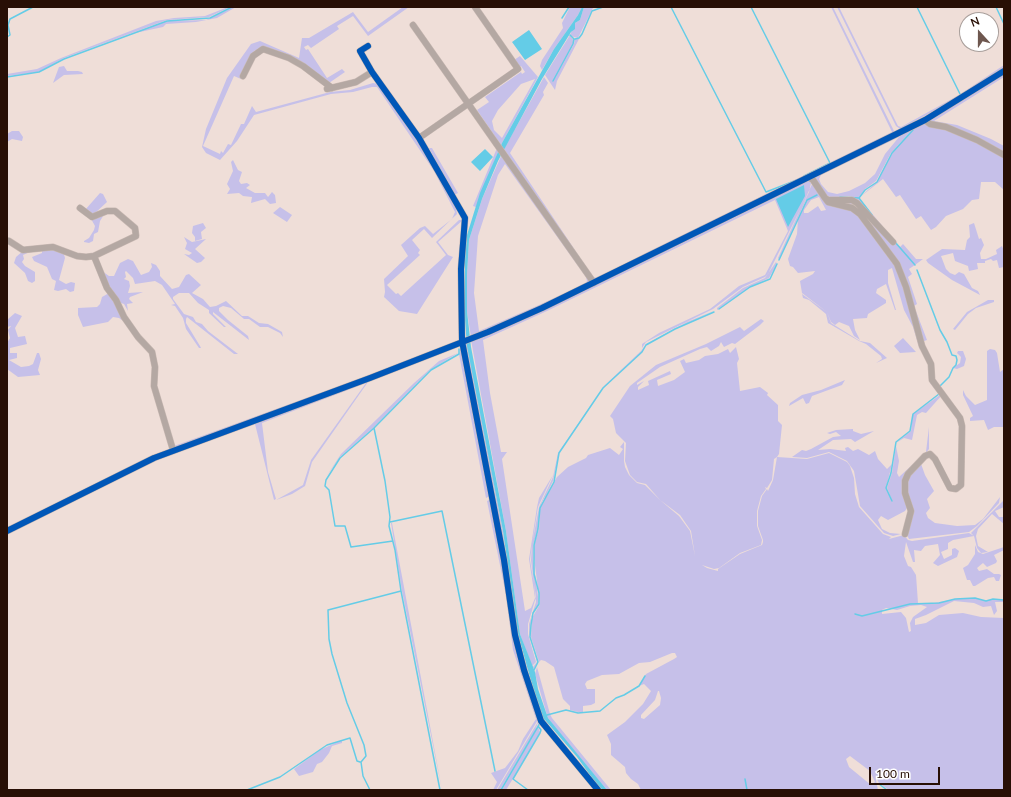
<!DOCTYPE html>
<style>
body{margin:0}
#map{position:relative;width:1011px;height:797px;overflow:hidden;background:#efded8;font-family:Lato,sans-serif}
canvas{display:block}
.frame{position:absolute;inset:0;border:8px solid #280f05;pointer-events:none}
.north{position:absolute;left:959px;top:12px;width:40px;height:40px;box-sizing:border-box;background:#fff;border:1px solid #a99f9b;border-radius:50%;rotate:339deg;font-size:11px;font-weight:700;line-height:16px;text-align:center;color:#280f05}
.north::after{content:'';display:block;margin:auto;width:14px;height:18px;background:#6e574f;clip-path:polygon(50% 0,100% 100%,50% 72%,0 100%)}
.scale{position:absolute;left:869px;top:767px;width:71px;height:18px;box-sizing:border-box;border:2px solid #280f05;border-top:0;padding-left:5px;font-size:12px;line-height:14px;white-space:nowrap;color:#280f05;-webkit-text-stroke:3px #fff;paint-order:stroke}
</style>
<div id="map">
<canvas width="1011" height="797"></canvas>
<div class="frame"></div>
<div class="north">N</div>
<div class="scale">100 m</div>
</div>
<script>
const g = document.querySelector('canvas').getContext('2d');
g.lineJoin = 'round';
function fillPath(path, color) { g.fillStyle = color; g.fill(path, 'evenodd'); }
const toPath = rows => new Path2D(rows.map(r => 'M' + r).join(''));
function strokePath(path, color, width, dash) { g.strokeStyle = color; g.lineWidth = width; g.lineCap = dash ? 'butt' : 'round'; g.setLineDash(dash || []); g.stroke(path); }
const green = toPath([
 [228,7,230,7,209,17,167,20,64,58,39,72,7,76,7,74,37,69,61,58,156,21,174,18,205,16],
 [234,7,236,7,217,18,196,22,166,24,163,27,135,33,167,21,206,20],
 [403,7,409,7,368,36,353,16,337,26,339,29,311,48,308,45,304,47,306,50,308,49,327,78,342,69,345,72,329,83,308,67,257,50,254,51,241,79,234,76,203,146,220,154,221,151,223,153,228,144,231,145,241,124,244,124,252,106,256,112,330,92,350,90,373,83,378,84,418,140,456,208,457,214,432,238,424,229,412,240,420,250,418,253,420,255,387,285,396,294,398,293,401,296,446,255,436,242,459,220,463,220,438,242,448,255,453,257,417,314,399,311,384,297,385,292,384,279,408,256,401,245,420,228,425,226,433,234,452,219,455,212,434,171,377,87,372,87,353,92,331,94,254,115,237,141,220,160,206,153,202,147,206,129,227,78,251,44,260,41,299,58,302,38,309,38,353,12,368,32],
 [570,7,582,7,578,15,554,49,542,70,540,66,542,60,563,28,562,23],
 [584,7,593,8,578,38,570,36,573,39,573,44,553,82,574,44,575,39,579,39,557,81,555,90,545,75,570,35,575,23,580,20],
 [831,7,833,7,895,133,643,258,642,255,892,132],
 [837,7,839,7,898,126,901,127,959,95,1004,65,1004,68,962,96,900,129,896,126],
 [520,56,538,77,501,145,477,110,489,102,485,97,521,72,522,74,525,72,521,66,519,67,514,60],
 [535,79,502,138,494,130,492,121,498,110,521,84],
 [64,66,67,71,78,71,82,72,83,74,64,75,53,83,59,67],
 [1004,73,1004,77,934,121,957,125,991,139,1004,146,1004,154,927,121],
 [544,77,548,83,543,92,544,95,510,153,593,277,596,278,638,258,596,280,594,279,504,149],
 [924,122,930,125,940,126,952,130,1004,156,1004,190,995,182,981,182,979,199,972,200,963,209,946,216,936,227,931,230,921,216,916,219,900,195,896,197,883,179,860,197,877,182,892,153,912,130,891,153,876,181,865,189,858,198,848,196,832,198,824,194,832,199,848,197,859,198,915,265,909,269,912,274,908,277,917,304,914,306,927,340,921,342,907,286,893,257,860,214,853,207,829,201,827,200,852,201,857,203,897,245,857,202,852,200,828,200,825,198,814,178,816,176],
 [899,137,885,154,875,174,865,183,849,191,837,194,828,192,821,184,819,179,821,175],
 [12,131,19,131,23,137,22,141,12,139,7,142,7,134],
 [429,148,432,148,458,193,454,195],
 [497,148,499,150,476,207,473,206],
 [502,154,589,281,589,283,471,337,467,311,467,275,469,240,482,199],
 [505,164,586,277,587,281,585,284,539,305,479,331,474,293,478,236,498,175],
 [233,160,238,170,242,172,239,181,241,184,247,183,250,185,246,188,255,193,265,193,268,197,272,192,275,195,276,203,270,204,265,199,251,203,252,197,243,196,239,193,227,194,230,189,227,184,233,171,231,162],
 [807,180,811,183,809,192,768,274,765,277,743,287,713,309,658,336,646,342,642,348,642,344,659,333,710,309,739,286,765,275,788,231,775,200,547,311,483,340,490,393,501,452,507,452,502,459,525,611,531,608,535,598,529,559,537,507,539,498,553,475,538,507,532,544,530,560,536,597,528,624,528,634,536,662,532,666,520,634,506,531,471,340],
 [813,182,819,193,859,215,896,265,922,349,920,350,913,327,904,310,892,268,888,270,888,283,896,310,895,310,886,284,877,289,876,293,886,300,886,303,868,314,867,318,853,319,855,330,860,340,854,336,849,326,839,322,835,325,831,322,827,312,802,293,800,281,813,274,815,271,798,273,793,267,790,266,788,259,797,234,798,219,807,200,817,195,806,200,779,260,778,258],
 [819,197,826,210,821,211,818,206,808,213,804,213,804,210,811,200],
 [100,193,103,194,107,202,93,215,85,210],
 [280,207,292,215,287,222,273,213],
 [105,213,100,221,98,232,94,234,93,241,89,243,84,242,84,241,89,238,94,230,95,226,90,217],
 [203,223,206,228,201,232,202,239,195,241,195,237,192,233,193,226],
 [974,223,979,239,981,238,984,245,980,253,981,259,986,259,997,254,996,250,1002,246,1004,251,1004,267,999,268,997,260,993,261,991,259,985,261,985,263,977,263,978,269,969,271,968,266,955,261,953,253,941,256,946,269,950,273,955,275,959,272,964,274,972,288,978,291,980,295,952,280,928,263,926,260,942,249,965,250,967,240,970,237,969,225],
 [184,237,192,242,206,239,195,249,205,258,201,262,197,263,184,254,189,255,192,253,185,249,187,243],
 [903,244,916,259,923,259,915,265,900,247],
 [47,248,63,251,65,258,59,280,66,284,71,282,75,283,74,291,70,292,66,289,58,291,54,290,56,281,52,279,47,267,34,261,32,257,42,253,42,249],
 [23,251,32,251,23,255,24,259,22,262,25,266,35,272,35,281,32,283,28,281,25,273,14,263,16,257],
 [128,259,133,261,141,275,149,272,152,267,151,263,156,265,160,271,160,276,172,289,179,287,186,275,189,274,201,285,192,293,203,299,210,307,216,306,226,301,242,316,248,316,259,323,268,324,282,332,283,337,280,333,268,327,260,327,249,319,244,319,231,308,223,306,219,308,219,311,228,320,248,336,249,340,213,312,213,314,226,327,224,327,209,313,209,310,198,303,189,293,179,293,173,297,173,299,184,314,193,317,196,322,202,324,208,331,238,354,234,354,187,317,186,319,186,323,200,346,201,348,199,348,186,329,183,318,175,306,171,305,175,304,162,285,155,281,135,284,133,278,126,271,125,272,126,277,124,279,129,281,130,286,128,293,143,292,130,297,129,299,133,303,127,304,128,311,124,304,118,302,109,288,102,271,109,276,114,276,120,263],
 [776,262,777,264,769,278,750,287,717,310,717,308,743,288,765,278],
 [109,293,126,323,119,318,113,317,108,322,83,327,78,315,78,308,97,307,100,304,102,297],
 [802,294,827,312,831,323,860,341,870,343,887,358,876,363,882,359,881,356,866,344,859,341,828,323,826,314,809,300,803,298],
 [988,300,994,300,994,302,976,308,968,314,955,330,953,329,967,312],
 [716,310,675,329,646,345,642,352,603,388,591,404,604,386,641,351,646,344,687,322],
 [15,313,22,316,15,328,18,337,25,336,27,344,10,348,10,353,17,353,17,358,9,360,21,367,29,366,33,364,37,353,39,353,41,359,38,370,40,375,18,377,7,369,7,343,10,338,8,330,11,326,7,327,7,320],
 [761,319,764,321,760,325,735,344,732,343,724,347,721,342,719,346,711,351,707,347,700,349,660,367,637,383,637,385,644,381,638,387,638,390,649,385,648,381,670,371,671,374,657,380,658,386,674,380,685,372,680,361,684,359,686,363,699,360,705,356,718,354,728,349,730,353,736,347,739,359,737,363,740,391,760,387,768,393,767,395,778,405,778,421,782,425,779,454,777,457,807,459,829,453,847,462,850,466,854,478,855,494,859,507,883,534,891,537,889,539,904,535,908,540,912,541,969,533,974,536,953,540,948,543,948,549,941,552,944,559,952,555,952,549,955,548,959,551,957,557,938,566,933,563,940,555,938,544,925,546,921,551,914,550,915,562,913,562,906,542,904,556,908,566,911,567,916,575,918,603,929,604,961,598,975,598,986,601,993,599,1004,600,1004,602,995,602,997,611,994,615,991,606,983,607,974,603,954,601,926,615,915,619,915,625,926,623,939,615,963,613,981,617,1004,618,1004,790,889,790,879,783,875,775,878,790,641,790,638,784,631,779,626,773,625,767,611,755,611,744,607,735,625,722,643,704,651,691,644,684,639,686,646,674,674,659,677,657,675,653,672,653,650,662,639,663,619,674,602,675,587,681,585,684,587,689,595,689,595,703,591,705,583,706,583,712,578,712,570,710,570,706,563,699,554,667,545,661,541,660,539,662,531,637,532,618,540,604,534,558,534,545,539,529,540,508,542,502,557,477,568,467,586,458,588,455,610,448,619,455,623,449,620,447,624,442,624,461,625,467,629,475,637,483,645,485,660,500,679,516,690,531,695,556,702,565,707,568,718,571,718,569,740,554,762,545,763,542,763,540,758,526,758,511,762,496,767,489,768,491,773,480,777,457,774,459,772,480,767,488,765,487,766,489,761,496,757,511,757,526,762,540,761,545,740,553,719,568,714,569,702,565,695,556,691,531,680,515,660,500,646,484,637,482,630,475,625,461,626,443,616,433,613,419,610,416,630,386,656,365,706,344,740,327,744,331],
 [921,605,927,607,913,617,910,623,911,631,909,632,906,618,901,612,882,614,882,610,886,608,897,610,910,606],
 [658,691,659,691,661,698,660,705,644,719,641,718,641,715,655,700],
 [850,756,870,771,875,782,871,785,849,767,846,759],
 [903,338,916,352,900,353,894,346],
 [467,341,503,531,517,631,535,695,544,717,542,718,535,701,516,631,464,343],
 [461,349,490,496,486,498,459,354],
 [990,349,995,350,997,353,1000,372,1004,369,1004,427,994,427,988,430,984,420,970,421,970,418,973,416,963,395,963,390,966,396,975,405,987,400,987,351],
 [958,351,963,351,966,359,964,366,957,369,953,368,960,363,961,357,957,353],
 [458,353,430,370,374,427,340,457,326,477,341,454,414,383,439,361],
 [367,376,367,377,176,448,174,446],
 [845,380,842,385,812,396,809,403,806,404,803,398,789,406,790,403,802,395,821,390],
 [932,381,942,395,926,413,922,412,917,415,912,440,904,438,896,443,911,431,913,414,940,395,930,383],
 [368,382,312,462,305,486,292,494,276,500,303,485,311,460,366,383,262,423,268,472,276,499,274,500,255,424,137,466],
 [591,405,592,405,559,453,553,481,540,508,538,529,533,545,533,559,539,604,531,618,530,637,538,662,534,669,533,667,537,662,529,634,529,624,536,602,531,560,532,544,539,507,553,477,558,453],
 [929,427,929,449,904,481,910,507,908,516,908,508,907,508,905,511,888,520,881,516,878,520,882,529,890,533,901,534,893,536,884,533,860,506,854,471,847,461,829,452,807,458,792,457,802,450,806,451,811,449,833,437,841,436,836,432,830,434,827,433,836,430,853,429,853,431,861,434,874,431,855,442,851,439,833,440,818,450,830,449,846,451,845,448,848,447,853,451,858,449,869,455,875,451,878,459,887,469,892,464,886,488,893,503,887,488,892,473,896,446,899,461,897,473,899,477,926,452],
 [920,461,925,475,934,491,927,499,930,508,926,513,928,518,935,523,957,526,975,525,983,519,1000,497,999,503,977,526,969,532,909,539,907,535,911,517,905,493,906,481],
 [491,499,507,593,539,718,496,790,493,790,497,782,491,773,505,768,518,751,523,739,536,719,513,650,506,595,487,501],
 [1004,500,1004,507,995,511,999,517,1004,517,1004,524,992,514,978,529,976,536,978,546,988,552,981,553,977,548,974,536,971,533],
 [391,523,392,523,442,790,402,591],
 [975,545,978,552,983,554,1004,547,1004,550,994,555,997,561,996,563,987,567,983,563,977,568,979,571,987,569,994,574,999,574,1001,575,999,581,996,581,994,577,988,578,975,586,973,586,970,580,967,580,963,568,968,565,975,554],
 [537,667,550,714,547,715,535,674],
 [550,714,552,718,611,790,607,790,558,731,548,718,547,715],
 [539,720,535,731,500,790,497,790],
 [538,727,540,732,528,754,506,790,502,790],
 [342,740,342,743,332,746,329,753,322,762,317,764,313,772,299,776,294,769,320,750]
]);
const water = toPath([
 [582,7,584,7,580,20,575,23,575,29,571,32,542,79,498,161,482,199,469,240,467,275,467,311,471,347,506,531,520,634,535,672,538,689,548,718,607,790,603,790,597,785,577,757,545,720,544,721,535,695,517,631,503,531,467,346,464,308,465,254,467,235,480,193,502,143,554,49,578,15],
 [529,30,542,49,525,60,512,42],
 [485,149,493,157,480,171,471,162],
 [804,185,805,196,788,227,776,199]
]);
const stream = toPath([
 [671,7,766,192,802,178,804,176,830,163,751,7],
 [917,7,960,94],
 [996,7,1004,24],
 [562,18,569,7],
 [7,37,10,35,8,25,10,19,33,7],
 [575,39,579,38,582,34,592,11,603,7],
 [7,77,39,72,64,59,167,21,210,18,232,7],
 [553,81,573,44,574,39,570,35],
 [840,197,859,198,872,215],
 [859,198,865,190,877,182,892,153,913,130],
 [895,242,915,265],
 [779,260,807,200,817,195],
 [917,270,940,330,947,342,952,355,956,356,957,360,956,365,953,368,949,377,939,387],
 [719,309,750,287,770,279,777,264],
 [374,428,340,458,326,480,325,486,329,490,335,526,345,526,351,547,393,541],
 [892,501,886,488,891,473,896,442,910,431,913,414,939,394],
 [390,522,442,511,495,771],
 [401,591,440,790],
 [855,614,862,616,910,604,939,603,955,599,975,598,986,601,993,599,1004,600],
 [534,670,538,662,530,637,531,625,533,613,539,604,539,593,534,574,534,545,538,529,540,508,554,482,559,453,603,388,642,352,646,345,675,329,714,312],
 [547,715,566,710,578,713,600,711,616,698,624,695,639,686,645,676],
 [745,779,747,790],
 [879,784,887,790],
 [247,790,280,777,327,745,350,738,357,761,360,762],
 [370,790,363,776,361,762,366,756,364,745,347,703,332,654,329,639,328,610,401,591,395,550,389,526,390,517,385,481,374,428,431,370,459,354,459,349],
 [501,790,540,723],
 [528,790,513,779,540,733,541,730,538,726]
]);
const minor = toPath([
 [413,25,594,283],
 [368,46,360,51,372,72,419,138,465,218,461,269,462,341,504,560,515,635,524,670,541,721,598,790],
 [243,76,253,56,263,49,289,58,303,66,332,88],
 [327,89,356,82,372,72],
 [925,120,930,124,946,127,977,140,1004,155],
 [419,138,518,69,475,7],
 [810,178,813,180,825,198,828,200,852,200,857,203,893,242],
 [825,198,828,202,852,208,860,214,897,264,906,287,922,346,931,364,932,380,960,418,962,426,961,485,956,489,950,488,935,459,930,454,925,456,908,474,905,481,905,493,911,511,905,534],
 [9,241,23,250,53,247,77,256,86,257,94,256,136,236,135,228,115,211,107,211,92,217,80,208],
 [94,256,107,288,116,300,124,317,138,337,152,352,155,367,154,386,173,450],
 [7,531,154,458,370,378,488,332,542,308,925,120,1004,71]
]);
const cycleway = toPath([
 [368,46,360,51,372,72,419,138,465,218,461,269,462,341,504,560,515,635,524,670,541,721,598,790],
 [7,531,154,458,370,378,488,332,542,308,925,120,1004,71]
]);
fillPath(green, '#c6c0e9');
fillPath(water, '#64cce7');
strokePath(stream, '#64cce7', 1.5);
strokePath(minor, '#cabab4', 7);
strokePath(minor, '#b4a8a3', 6);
strokePath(cycleway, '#0057b8', 6);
</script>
